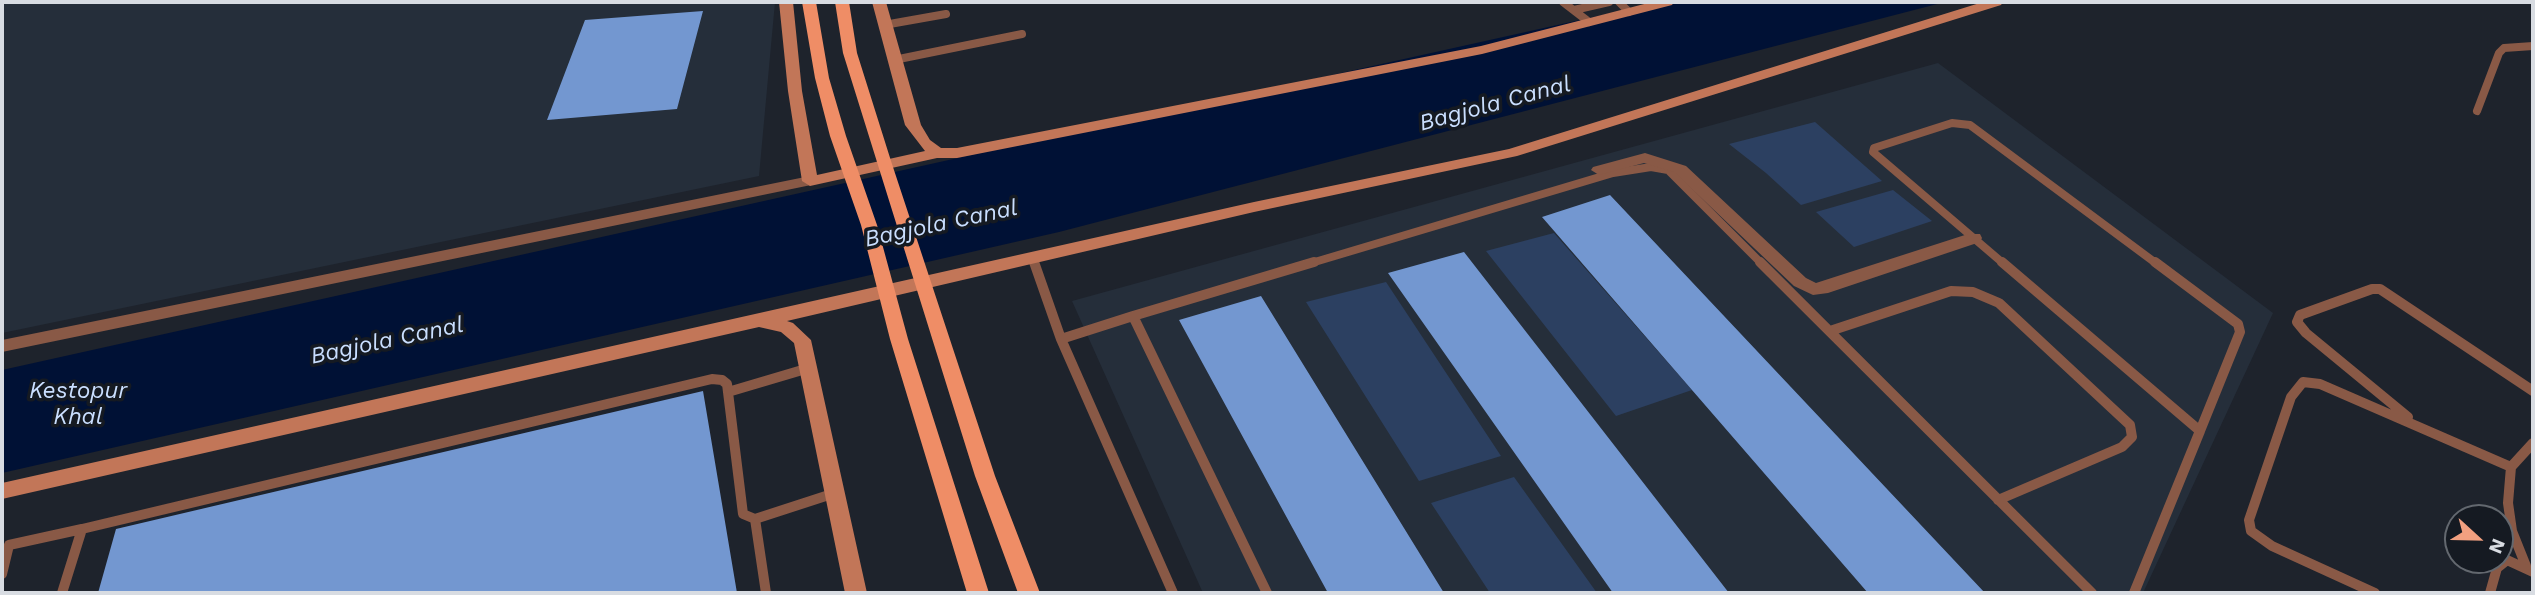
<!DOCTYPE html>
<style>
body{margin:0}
#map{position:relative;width:2535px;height:595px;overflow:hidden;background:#1e232c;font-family:"Work Sans",sans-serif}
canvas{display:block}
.frame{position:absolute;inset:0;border:4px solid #d8dce2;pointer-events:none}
.north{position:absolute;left:2444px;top:504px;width:70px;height:70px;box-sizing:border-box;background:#151a22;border:2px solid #63686f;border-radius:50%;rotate:112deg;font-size:19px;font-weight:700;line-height:28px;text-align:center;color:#d8dce2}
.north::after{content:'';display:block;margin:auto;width:24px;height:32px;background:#f2a080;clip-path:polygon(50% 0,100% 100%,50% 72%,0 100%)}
</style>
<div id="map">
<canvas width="2535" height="595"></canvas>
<div class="frame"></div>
<div class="north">N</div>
</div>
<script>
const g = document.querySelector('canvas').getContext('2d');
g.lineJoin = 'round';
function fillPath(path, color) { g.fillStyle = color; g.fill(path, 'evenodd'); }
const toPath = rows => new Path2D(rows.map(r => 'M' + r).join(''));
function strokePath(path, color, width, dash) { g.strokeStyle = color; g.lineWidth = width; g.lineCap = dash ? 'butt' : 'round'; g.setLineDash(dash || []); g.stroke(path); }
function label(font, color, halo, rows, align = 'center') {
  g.font = font + ' "Work Sans",sans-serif'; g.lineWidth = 7; g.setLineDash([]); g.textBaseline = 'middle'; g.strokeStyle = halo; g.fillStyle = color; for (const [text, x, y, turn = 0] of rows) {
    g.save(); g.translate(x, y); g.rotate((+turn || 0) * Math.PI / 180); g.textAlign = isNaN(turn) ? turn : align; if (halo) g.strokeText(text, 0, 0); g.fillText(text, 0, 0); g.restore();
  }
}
const built = toPath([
 [2,2,775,2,759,176,2,333],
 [1938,63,2273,313,2143,593,1203,593,1072,301]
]);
const green = toPath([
 [1815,122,1882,181,1801,205,1766,173,1729,144],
 [1893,190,1932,221,1854,247,1816,212],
 [1554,233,1692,390,1616,416,1486,251],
 [1386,282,1501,456,1419,481,1306,302],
 [1514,477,1597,593,1490,593,1431,503]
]);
const water = toPath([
 [1661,2,1945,2,1059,232,2,473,2,370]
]);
const building = toPath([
 [703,11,677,109,547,120,585,20],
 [1610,195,1985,593,1868,593,1542,217],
 [1464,252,1729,593,1613,593,1388,273],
 [1261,296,1444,593,1328,593,1179,320],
 [703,391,737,593,98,593,116,529]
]);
const laneFar1 = toPath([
 [1563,2,1589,22],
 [1619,2,1629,12],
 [1574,10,1609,2],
 [884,25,946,14],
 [894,60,1022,34],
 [2477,111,2499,53,2504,48,2533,46],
 [1033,259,1035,264],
 [1308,264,1613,173,1651,167,1668,170,1762,264],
 [2004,264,1873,152,1874,148,1952,123,1970,125,2157,264]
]);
const lane = toPath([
 [1034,262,1061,339,1173,593],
 [1760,262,2092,593],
 [2002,262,2200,431],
 [2155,262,2238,324,2240,332,2200,431],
 [1133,316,1314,262],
 [1830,331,1951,291,1973,292,1999,303,2130,425,2132,437,2122,447,1998,500],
 [1061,339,1133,316,1267,593],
 [728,392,809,368],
 [2408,417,2306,333,2297,322,2300,315,2372,289,2380,289,2533,391],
 [2511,467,2508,503,2512,531,2526,566],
 [755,519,766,593],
 [2,574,9,545,82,529],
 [62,593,82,529,712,379,722,380,727,384,743,514,755,519,835,493],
 [2134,593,2200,431],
 [2375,593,2272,546,2251,531,2249,520,2291,397,2303,382,2320,384,2511,467,2533,443],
 [2490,593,2497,568,2507,560,2533,572]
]);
const street = toPath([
 [1645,153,1686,166,1806,278,1816,283,1968,234,1980,234,1982,238,1980,242,1828,293,1813,295,1794,286,1674,172,1644,163,1599,175,1591,170,1593,167,1645,153],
 [810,176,816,178,818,181,816,184,2,352,2,340,810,176]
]);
const secondary = toPath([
 [779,2,793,2,802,91,817,175,925,151,905,125,872,2,886,2,921,125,930,140,941,148,957,148,1481,46,1652,2,1674,2,1672,5,1482,54,957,158,937,158,810,186,802,181,788,91,779,2],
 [1983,2,2003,2,2001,5,1517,156,1254,212,787,321,793,323,811,340,867,593,845,593,794,343,781,332,759,327,2,499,2,483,1254,202,1509,149,1983,2]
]);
const primary = toPath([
 [802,2,816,2,829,78,846,136,877,225,908,339,989,593,967,593,890,339,861,225,830,136,815,78,802,2],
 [835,2,849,2,857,53,891,161,995,476,1040,593,1018,593,975,476,843,53,835,2]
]);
const waterNames = [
 ["Bagjola Canal",1495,104,-15],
 ["Bagjola Canal",941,224,-12],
 ["Bagjola Canal",387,341,-12],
 ["Kestopur",78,391],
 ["Khal",78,417]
];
fillPath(built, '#252e3a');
fillPath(green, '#2c4061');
fillPath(water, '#001135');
fillPath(building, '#7397d0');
strokePath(laneFar1, '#895946', 8);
strokePath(lane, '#895946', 10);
fillPath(street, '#895946');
fillPath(secondary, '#c27658');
fillPath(primary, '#ef8d66');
label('italic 23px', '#cadfff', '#151a22', waterNames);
</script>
